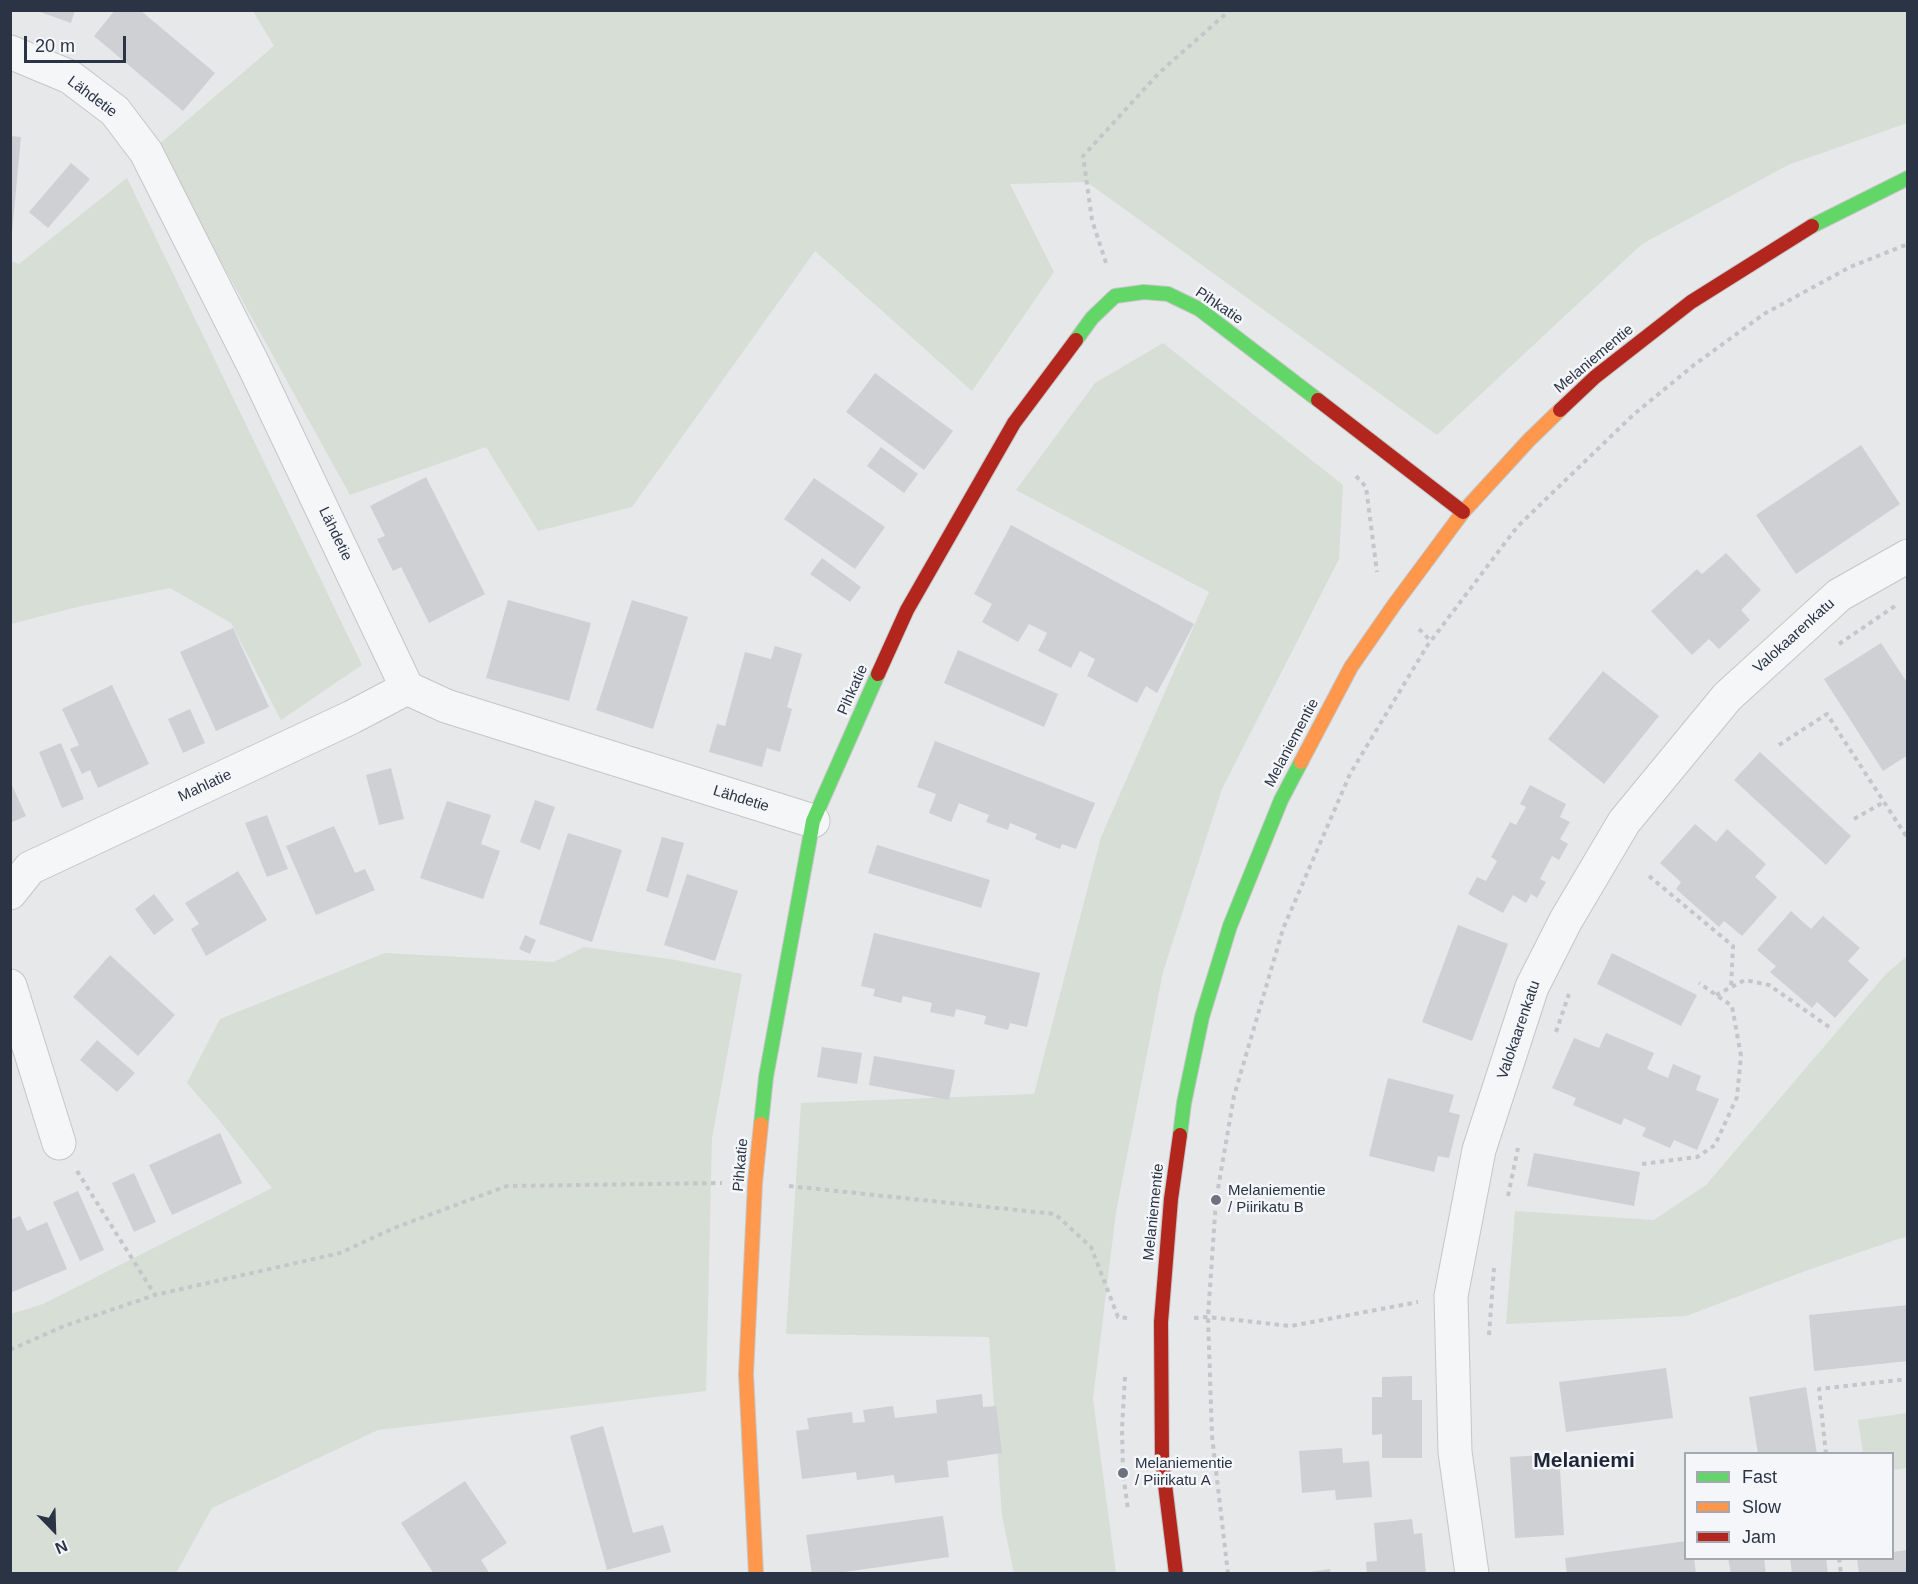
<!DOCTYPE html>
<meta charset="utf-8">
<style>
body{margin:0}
#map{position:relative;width:1918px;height:1584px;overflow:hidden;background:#e6e8ea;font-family:Helvetica,sans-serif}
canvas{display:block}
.frame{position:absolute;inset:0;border:12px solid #2b3445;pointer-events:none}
.legend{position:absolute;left:1684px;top:1452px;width:210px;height:108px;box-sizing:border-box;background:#f4f6f9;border:2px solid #a4a8b1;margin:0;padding:8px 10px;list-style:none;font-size:18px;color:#2b3445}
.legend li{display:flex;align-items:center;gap:12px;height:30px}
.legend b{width:30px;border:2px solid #a4a8b1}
.north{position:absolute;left:24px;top:1500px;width:60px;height:60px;-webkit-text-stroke:4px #f4f6f9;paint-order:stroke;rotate:157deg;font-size:16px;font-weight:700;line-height:24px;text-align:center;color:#2b3445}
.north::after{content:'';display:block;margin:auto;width:21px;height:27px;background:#2b3445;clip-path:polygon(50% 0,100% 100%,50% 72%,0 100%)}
.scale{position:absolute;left:24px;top:36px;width:102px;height:27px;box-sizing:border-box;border:3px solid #2b3445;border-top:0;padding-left:8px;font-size:18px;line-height:21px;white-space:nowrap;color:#2b3445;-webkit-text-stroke:4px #f4f6f9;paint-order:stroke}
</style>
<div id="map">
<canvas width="1918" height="1584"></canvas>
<div class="frame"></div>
<ul class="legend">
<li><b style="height:8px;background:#63d668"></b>Fast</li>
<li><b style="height:8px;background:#ff974d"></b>Slow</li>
<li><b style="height:8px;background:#b3261e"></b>Jam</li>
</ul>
<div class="north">N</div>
<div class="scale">20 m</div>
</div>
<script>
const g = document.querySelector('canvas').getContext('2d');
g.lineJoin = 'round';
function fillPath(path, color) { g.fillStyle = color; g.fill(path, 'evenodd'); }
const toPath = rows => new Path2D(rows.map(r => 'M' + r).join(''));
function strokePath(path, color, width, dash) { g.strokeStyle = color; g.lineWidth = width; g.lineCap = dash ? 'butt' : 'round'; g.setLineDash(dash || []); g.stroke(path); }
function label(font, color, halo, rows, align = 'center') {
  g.font = font + ' Helvetica,sans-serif'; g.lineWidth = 5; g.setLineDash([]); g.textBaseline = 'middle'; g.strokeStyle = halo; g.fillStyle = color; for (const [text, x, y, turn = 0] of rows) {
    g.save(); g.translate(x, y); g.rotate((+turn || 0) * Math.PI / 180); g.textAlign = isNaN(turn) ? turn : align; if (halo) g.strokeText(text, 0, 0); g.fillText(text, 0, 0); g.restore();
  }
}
const green = toPath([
 [253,11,1907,11,1907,123,1788,165,1642,244,1437,435,1087,182,1010,184,1054,272,972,391,815,251,632,507,538,531,486,447,350,495,157,146,274,46],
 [127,178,362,665,281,720,231,623,170,588,77,607,11,624,11,261,19,264],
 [1163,343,1343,485,1339,559,1222,789,1163,972,1116,1212,1093,1399,1116,1573,1014,1573,1002,1516,989,1337,786,1334,801,1103,1034,1094,1101,837,1209,592,1016,490,1095,383],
 [584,947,676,960,742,974,712,1138,706,1391,378,1430,212,1508,176,1573,11,1573,11,1314,43,1304,272,1188,219,1120,187,1083,220,1019,385,953,554,962],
 [1907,956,1907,1237,1898,1239,1808,1270,1686,1316,1506,1324,1515,1211,1654,1220,1706,1185,1886,974],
 [1907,1413,1907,1468,1893,1470,1892,1454,1863,1453,1858,1420]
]);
const building = toPath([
 [34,10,75,10,71,23],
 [115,10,140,10,215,73,183,111,94,36],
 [10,136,21,137,12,233,10,233],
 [71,163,90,179,48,228,29,212],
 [875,373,953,431,924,470,846,412],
 [1861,445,1900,504,1796,574,1756,515],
 [881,447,918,474,904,493,867,466],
 [426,477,485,594,429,623,401,567,393,571,377,539,385,536,370,506],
 [814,478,885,527,855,569,784,519],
 [1011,525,1194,624,1157,693,1146,686,1137,703,1087,676,1095,659,1080,651,1071,668,1038,651,1047,633,1029,624,1018,642,982,622,992,604,974,594],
 [1726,553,1761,590,1741,610,1750,620,1719,649,1709,639,1692,655,1651,611,1697,569,1702,574],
 [822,558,861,587,850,602,810,574],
 [508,600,591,623,569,701,486,678],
 [632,600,688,617,653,729,596,710],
 [233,628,269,707,216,731,180,652],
 [1881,643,1908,684,1908,755,1883,771,1824,679],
 [775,646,802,654,787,707,792,709,780,752,767,748,762,767,709,752,717,724,725,726,745,652,771,659],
 [958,650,1058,694,1044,727,944,683],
 [1603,671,1659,716,1604,784,1548,739],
 [112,685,149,764,98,788,90,770,82,774,70,749,79,745,62,709],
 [190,709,205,743,183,753,168,719],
 [935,741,1095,803,1076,849,1062,844,1060,849,1035,839,1037,834,1010,823,1008,830,986,822,989,815,959,803,951,822,929,813,936,794,917,787],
 [61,743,84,799,62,808,39,752],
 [1760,752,1851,836,1826,865,1734,780],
 [391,768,404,819,379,825,366,775],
 [10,781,26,816,10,823],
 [1530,785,1566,804,1560,817,1570,822,1560,839,1568,844,1559,860,1552,856,1540,879,1546,882,1537,898,1531,894,1526,903,1513,895,1503,913,1468,894,1477,877,1486,881,1497,861,1491,857,1510,822,1516,825,1526,807,1520,804],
 [535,800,555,807,540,850,520,842],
 [447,801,491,815,481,844,500,851,483,899,420,878],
 [267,815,288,869,267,877,245,823],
 [1695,824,1716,842,1727,829,1766,864,1755,877,1777,897,1742,936,1724,921,1719,927,1676,889,1681,882,1660,863],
 [334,826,355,873,365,869,375,890,316,915,286,846],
 [568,833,622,850,592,942,539,924],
 [662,837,684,843,668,898,646,891],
 [877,845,990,880,981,908,868,873],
 [238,871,267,920,206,956,191,929,199,924,185,903],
 [687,874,738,891,715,961,664,945],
 [154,894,174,920,154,935,135,909],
 [1791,911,1811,929,1823,916,1860,948,1848,961,1869,980,1835,1018,1817,1002,1812,1008,1770,972,1776,966,1757,950],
 [1458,925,1508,944,1472,1041,1422,1022],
 [874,933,1040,973,1027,1027,1010,1023,1008,1030,984,1024,986,1016,956,1009,954,1017,930,1012,932,1003,903,996,901,1003,873,996,875,989,861,986],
 [525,935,536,940,530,954,519,949],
 [1612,953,1697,995,1681,1026,1597,984],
 [110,955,175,1015,138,1056,73,997],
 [1606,1033,1654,1053,1647,1069,1668,1078,1673,1064,1701,1076,1696,1090,1719,1099,1697,1150,1674,1140,1670,1148,1642,1136,1646,1128,1624,1118,1621,1125,1573,1105,1576,1098,1552,1088,1574,1038,1599,1048],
 [97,1040,135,1073,117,1092,80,1060],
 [822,1047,862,1053,857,1084,817,1077],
 [874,1056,955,1070,949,1100,869,1085],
 [1388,1078,1454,1095,1449,1112,1460,1115,1449,1158,1438,1156,1434,1172,1369,1156],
 [220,1133,242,1183,172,1215,149,1165],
 [1534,1153,1640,1172,1634,1206,1527,1186],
 [134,1173,156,1222,134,1232,112,1183],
 [78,1191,104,1250,80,1261,53,1202],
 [20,1216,27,1231,47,1222,67,1269,10,1293,10,1220],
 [1908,1305,1908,1361,1814,1371,1809,1315],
 [1666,1368,1673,1418,1566,1432,1559,1382],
 [1412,1376,1412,1400,1422,1400,1422,1458,1382,1458,1382,1434,1372,1435,1372,1397,1382,1397,1382,1377],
 [1806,1387,1817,1454,1758,1454,1749,1397],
 [982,1394,983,1407,996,1406,1002,1453,947,1461,949,1477,895,1483,894,1475,857,1480,856,1472,802,1479,796,1431,809,1429,807,1418,852,1412,853,1423,865,1422,863,1410,893,1406,895,1418,937,1413,936,1400],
 [603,1426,633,1533,663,1525,671,1552,607,1570,570,1436],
 [1342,1448,1343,1463,1369,1461,1372,1497,1336,1500,1335,1490,1302,1493,1299,1451],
 [1559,1454,1564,1535,1515,1538,1510,1457],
 [465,1481,507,1543,481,1560,490,1574,434,1574,401,1523],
 [943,1516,949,1557,831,1574,812,1574,806,1535],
 [1412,1519,1414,1534,1422,1533,1426,1574,1367,1574,1366,1562,1377,1561,1374,1523],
 [1686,1541,1686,1558,1694,1558,1696,1574,1567,1574,1565,1558],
 [1908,1550,1908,1574,1859,1574,1857,1558,1892,1558,1892,1552],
 [1728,1558,1764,1558,1766,1574,1731,1574],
 [1790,1558,1826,1558,1828,1574,1792,1574],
 [1330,1569,1331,1574,1310,1574,1310,1572]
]);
const path = toPath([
 [1106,263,1092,220,1083,156,1159,73,1230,10],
 [1356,476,1366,487,1377,572],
 [1419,629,1431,641],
 [1839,644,1895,606],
 [1779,745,1827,714,1908,839],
 [1854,819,1884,802],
 [1649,876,1733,946,1731,987],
 [1716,995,1745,980,1769,985,1829,1027],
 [1556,1032,1569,994],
 [1642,1164,1697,1157,1715,1145,1737,1097,1741,1056,1732,1006,1699,983],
 [77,1171,155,1295],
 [789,1186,1055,1214,1091,1247,1118,1317,1127,1318],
 [1508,1196,1518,1148],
 [1194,1318,1208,1317,1291,1326,1418,1302],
 [1489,1335,1494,1268],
 [10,1350,64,1326,155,1295,340,1253,394,1228,507,1186,722,1183],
 [1125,1377,1122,1428,1123,1473,1128,1510],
 [1826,1454,1819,1389,1908,1379],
 [1839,1558,1841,1574],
 [1228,1574,1212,1436,1208,1317,1216,1200,1234,1096,1283,929,1350,774,1427,646,1517,527,1633,415,1694,365,1764,314,1850,267,1908,244]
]);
const street = toPath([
 [10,52,70,77,115,111,146,152,254,366,407,688,446,706,813,821],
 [10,893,30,868,352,717,407,688],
 [10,986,59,1143],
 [1472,1574,1455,1452,1451,1296,1479,1150,1532,987,1566,920,1624,822,1727,697,1839,595,1908,556]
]);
const fast = toPath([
 [1812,226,1908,178],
 [1076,340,1092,318,1115,296,1144,292,1168,294,1199,309,1318,400],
 [761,1124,766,1077,813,821,878,674],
 [1180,1135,1184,1103,1202,1017,1230,926,1281,800,1301,762]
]);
const slow = toPath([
 [1301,762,1351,667,1394,605,1463,512,1529,440,1560,410],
 [756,1574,746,1374,755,1183,761,1124]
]);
const jam = toPath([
 [1318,400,1463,512],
 [1560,410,1595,377,1691,302,1812,226],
 [878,674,907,610,1014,423,1076,340],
 [1176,1574,1162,1460,1161,1322,1171,1199,1180,1135]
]);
const markers = [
 [1216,1200,6,"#6c737f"],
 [1123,1473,6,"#6c737f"]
];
const streetNames = [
 ["Lähdetie",92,97,37],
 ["Pihkatie",1219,306,34],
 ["Melaniementie",1594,359,-40],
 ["Lähdetie",335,534,64],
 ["Valokaarenkatu",1794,636,-42],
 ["Pihkatie",853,690,-66],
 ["Melaniementie",1292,743,-62],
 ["Mahlatie",205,786,-25],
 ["Lähdetie",741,799,17],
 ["Valokaarenkatu",1519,1030,-71],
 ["Pihkatie",741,1165,-85],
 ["Melaniementie",1154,1212,-84]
];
const poiNames = [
 ["Melaniementie",1228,1191],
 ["/ Piirikatu B",1228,1208],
 ["Melaniementie",1135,1464],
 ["/ Piirikatu A",1135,1481]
];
const districtNames = [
 ["Melaniemi",1584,1461]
];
fillPath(green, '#d6ded6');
fillPath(building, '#ced0d3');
strokePath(street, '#c4c6c8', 35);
strokePath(fast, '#c4c6c8', 16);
strokePath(slow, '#c4c6c8', 16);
strokePath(jam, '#c4c6c8', 16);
strokePath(path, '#c5c6ca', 4, [4.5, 4.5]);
strokePath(street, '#f5f6f7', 33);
strokePath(fast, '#63d668', 14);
strokePath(slow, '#ff974d', 14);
strokePath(jam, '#b3261e', 14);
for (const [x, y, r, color] of markers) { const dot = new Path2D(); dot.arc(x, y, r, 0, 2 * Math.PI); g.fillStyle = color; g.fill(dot); strokePath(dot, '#f4f6f9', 2); }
label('15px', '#2b3445', '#f4f6f9', streetNames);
label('15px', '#2b3445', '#f4f6f9', poiNames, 'left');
label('bold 21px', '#1d2536', '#f4f6f9', districtNames);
</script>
